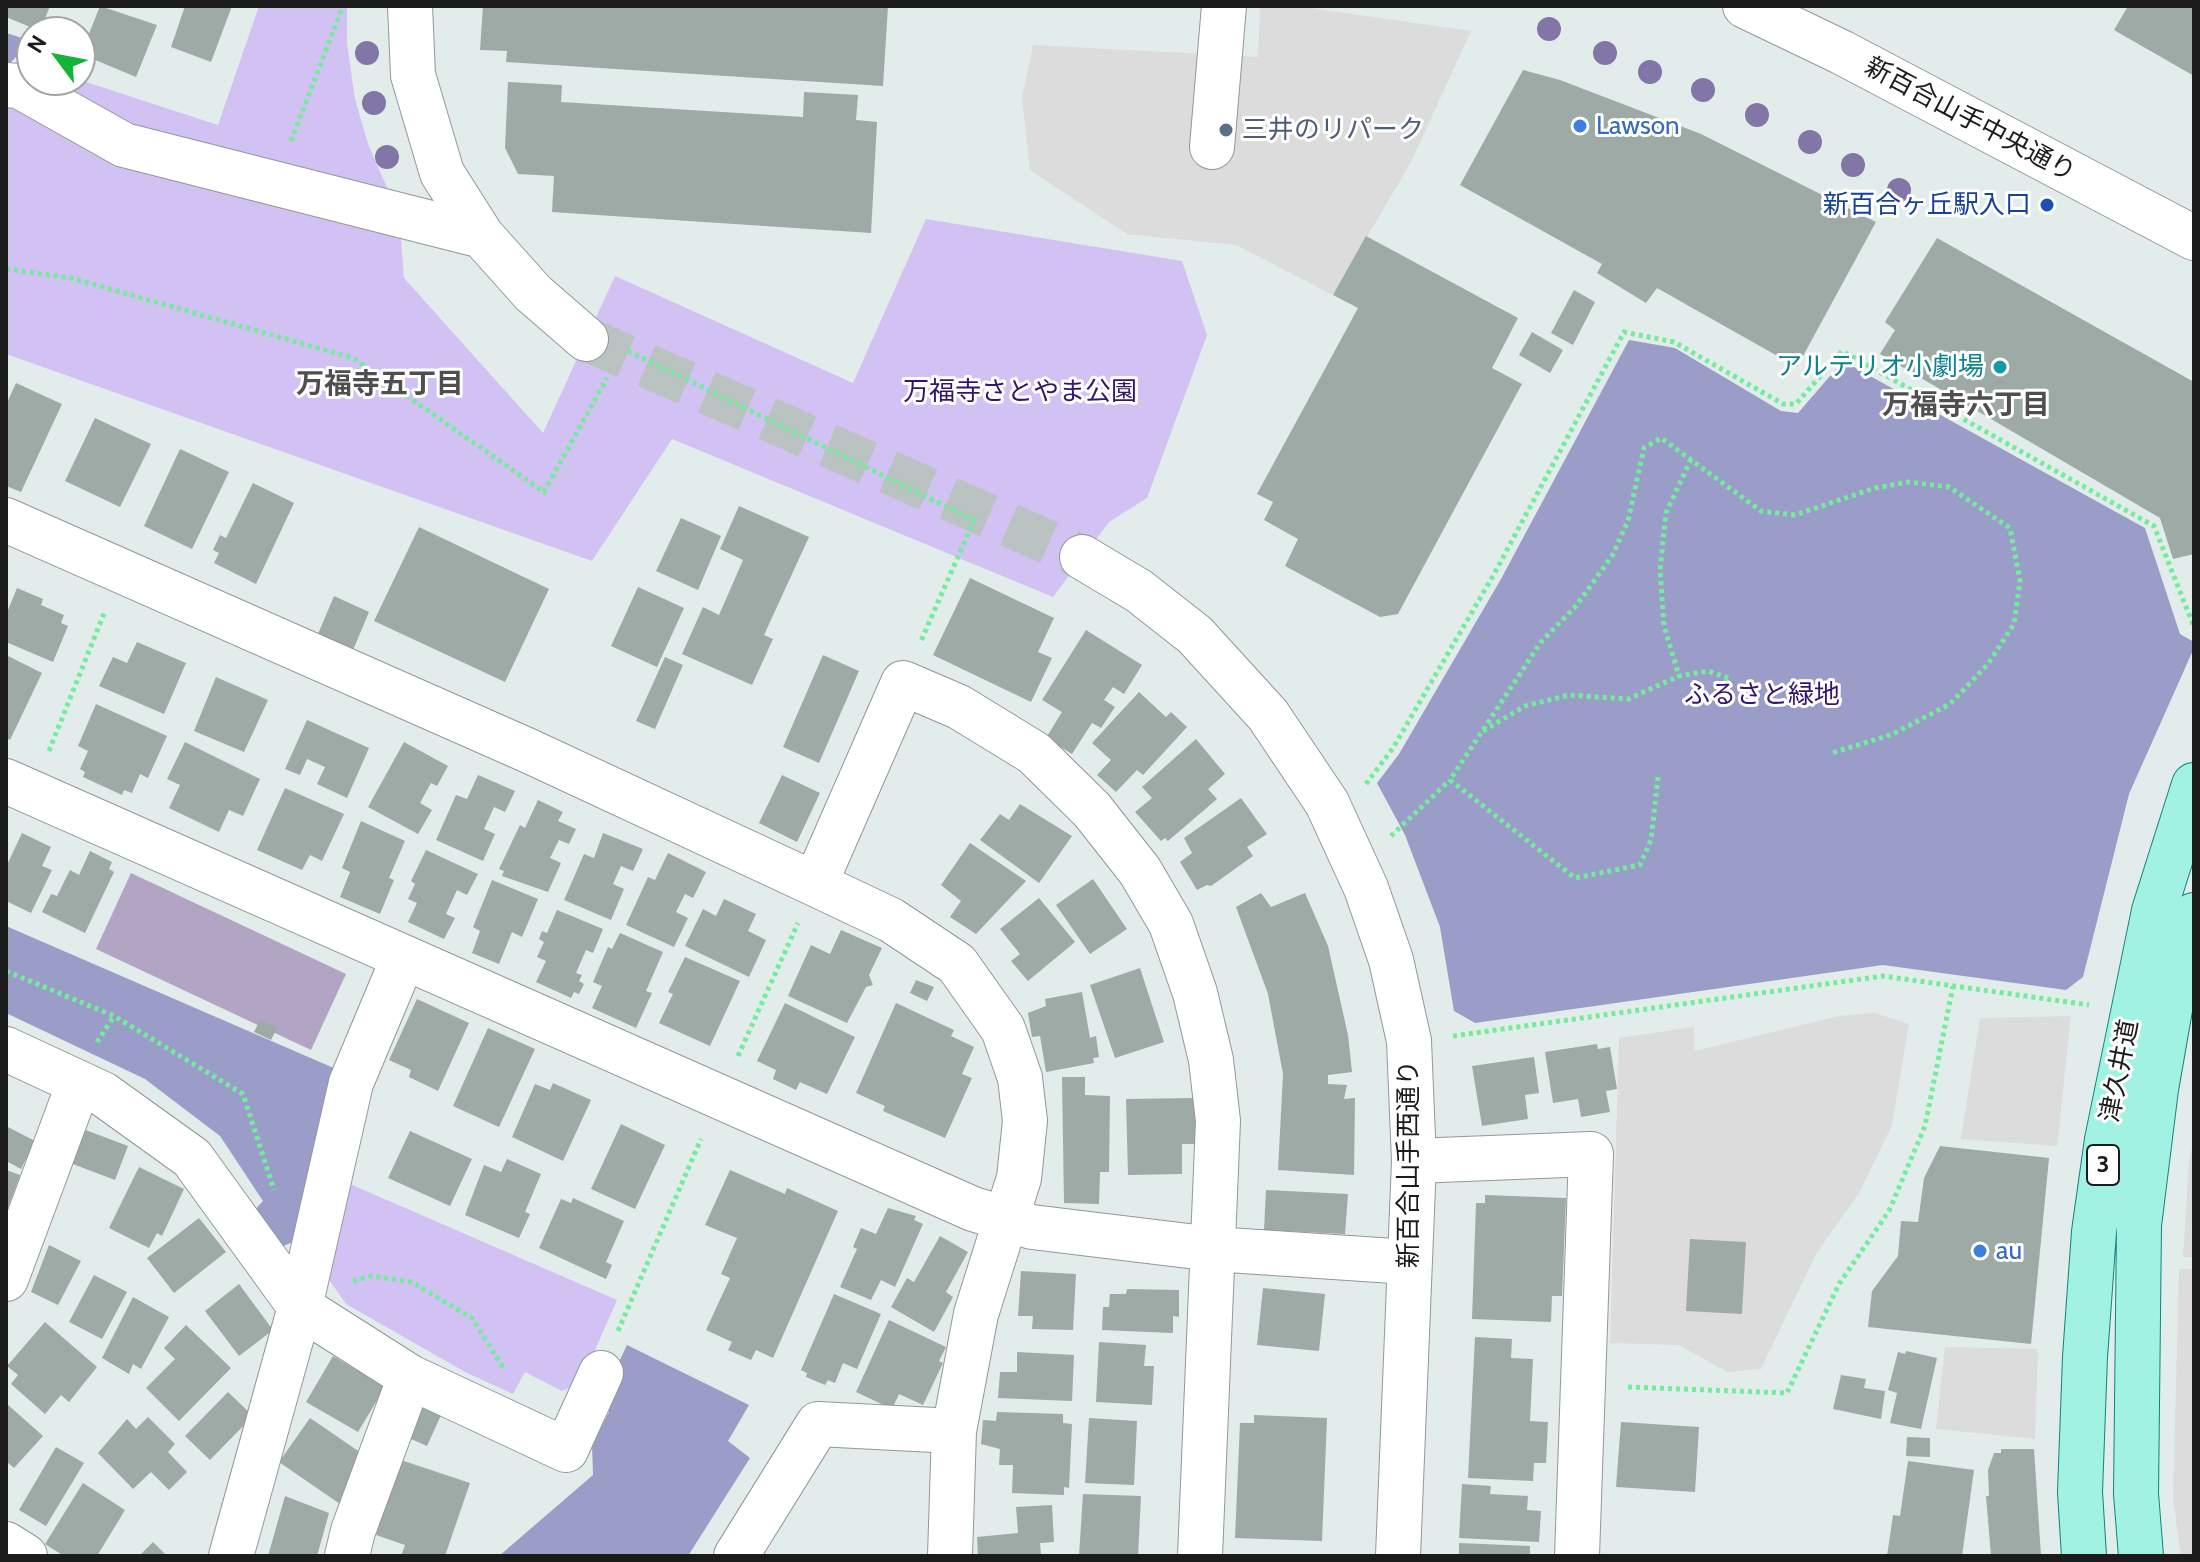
<!DOCTYPE html>
<meta charset="utf-8">
<style>
body{margin:0}
#map{position:relative;width:2200px;height:1562px;overflow:hidden;background:#e2eceb;font-family:Cabin,sans-serif}
canvas{display:block}
.frame{position:absolute;inset:0;border:8px solid #1c1c1c;pointer-events:none}
.north{position:absolute;left:16px;top:16px;width:80px;height:80px;box-sizing:border-box;background:#fff;border:2px solid #a4a4a4;border-radius:50%;rotate:302deg;font-size:22px;font-weight:700;line-height:32px;text-align:center;color:#1c1c1c}
.north::after{content:'';display:block;margin:auto;width:28px;height:36px;background:#13b438;clip-path:polygon(50% 0,100% 100%,50% 72%,0 100%)}
</style>
<div id="map">
<canvas width="2200" height="1562"></canvas>
<div class="frame"></div>
<div class="north">N</div>
</div>
<script>
const g = document.querySelector('canvas').getContext('2d');
g.lineJoin = 'round';
function fillPath(path, color) { g.fillStyle = color; g.fill(path, 'evenodd'); }
const toPath = rows => new Path2D(rows.map(r => 'M' + r).join(''));
function strokePath(path, color, width, dash) { g.strokeStyle = color; g.lineWidth = width; g.lineCap = dash ? 'butt' : 'round'; g.setLineDash(dash || []); g.stroke(path); }
function label(font, color, halo, rows, align = 'center') {
  g.font = font + ' Cabin,"Noto Sans JP",sans-serif'; g.lineWidth = 6; g.setLineDash([]); g.textBaseline = 'middle'; g.strokeStyle = halo; g.fillStyle = color; for (const [text, x, y, turn = 0] of rows) {
    g.save(); g.translate(x, y); g.rotate((+turn || 0) * Math.PI / 180); g.textAlign = isNaN(turn) ? turn : align; if (halo) g.strokeText(text, 0, 0); g.fillText(text, 0, 0); g.restore();
  }
}
const forest = toPath([
 [6,33,32,41,9,64,6,63],
 [1629,340,1675,348,1781,411,1798,413,1843,361,2145,528,2180,634,2194,642,2194,648,2129,794,2083,977,2066,990,1883,965,1475,1023,1454,1011,1440,927,1405,835,1377,783,1399,754,1501,579],
 [6,926,336,1069,301,1239,278,1248,253,1212,263,1201,220,1136,145,1079,6,1013],
 [627,1345,749,1405,728,1441,750,1458,688,1556,499,1556,593,1475,592,1445,609,1412,604,1394]
]);
const cemetery = toPath([
 [131,873,346,974,311,1050,96,949]
]);
const park = toPath([
 [259,6,347,6,347,43,355,99,368,144,399,215,404,278,543,433,615,276,853,383,926,219,1182,261,1207,335,1147,498,1109,522,1053,597,672,439,592,561,6,354,6,63,32,65,32,80,80,80,218,125],
 [350,1184,617,1300,580,1384,562,1391,525,1372,513,1394,465,1372,346,1304,327,1277]
]);
const parking = toPath([
 [1260,6,1296,6,1471,31,1411,162,1333,295,1236,245,1127,234,1030,170,1022,98,1033,45,1258,57],
 [1875,1013,1909,1024,1892,1125,1859,1193,1816,1254,1761,1369,1727,1372,1679,1345,1610,1343,1619,1038,1694,1027,1694,1051,1840,1016],
 [2071,1016,2057,1146,1961,1139,1980,1018],
 [2194,1138,2194,1257,2183,1257,2189,1162],
 [2179,1269,2194,1269,2194,1556,2181,1556,2173,1499],
 [1945,1347,2038,1349,2035,1439,1936,1429]
]);
const building = toPath([
 [6,6,50,6,40,31,6,17],
 [100,6,157,25,136,77,81,54],
 [185,6,232,6,211,62,171,47],
 [483,6,888,6,883,86,506,62,507,51,480,50],
 [2128,6,2194,6,2194,76,2114,30],
 [1523,70,1560,80,1701,134,1876,222,1797,367,1657,288,1646,303,1597,273,1602,264,1460,185],
 [508,82,562,85,561,102,803,117,804,92,858,95,856,120,877,122,871,233,552,212,554,176,518,174,505,148],
 [1366,236,1518,318,1492,368,1522,384,1398,614,1380,617,1285,566,1298,539,1264,520,1273,502,1257,494,1358,308,1333,295],
 [1937,238,2194,382,2194,554,2173,559,2160,518,1880,354,1895,330,1885,322],
 [1574,290,1595,302,1573,345,1551,333],
 [1532,332,1563,350,1550,373,1519,355],
 [16,383,62,404,21,492,6,486,6,405],
 [95,418,151,444,120,507,65,481],
 [180,449,229,472,192,549,144,526],
 [253,483,294,503,256,584,214,563,219,553,213,550,220,535,226,538],
 [739,506,809,537,764,635,773,639,752,685,682,654,703,607,719,615,743,560,720,549],
 [681,518,721,536,698,590,656,571],
 [419,527,549,589,505,682,374,621],
 [970,578,1054,618,1038,652,1052,658,1031,702,933,655],
 [638,587,684,608,657,667,611,646],
 [17,588,43,599,41,605,64,615,61,623,68,626,53,662,6,642,6,615],
 [334,596,369,612,353,650,318,634],
 [1086,630,1142,665,1124,694,1113,687,1104,700,1115,707,1101,728,1092,723,1072,754,1046,738,1062,712,1042,700],
 [137,642,186,663,164,714,99,686,113,657,127,663],
 [6,655,42,673,10,740,6,738],
 [823,655,859,671,819,763,783,747],
 [665,657,683,665,655,729,636,721],
 [216,677,268,700,244,752,194,731],
 [1139,692,1166,717,1171,712,1187,727,1143,775,1137,770,1116,792,1097,775,1111,760,1092,743],
 [96,704,167,736,148,778,140,774,132,793,124,790,122,795,83,777,85,772,80,769,88,751,78,746],
 [307,720,369,748,347,798,317,784,325,767,307,759,300,775,285,769],
 [1196,739,1225,774,1208,789,1217,799,1168,841,1165,838,1161,841,1135,812,1152,798,1142,787],
 [185,742,260,779,243,816,229,810,219,832,169,808,180,785,167,779],
 [404,742,448,766,437,786,431,783,420,803,432,810,418,834,368,807],
 [478,775,515,791,505,812,494,807,484,829,495,834,483,861,436,840,456,795,467,799],
 [782,775,820,793,797,842,759,823],
 [285,788,344,814,322,861,310,855,302,870,257,850],
 [1241,798,1267,834,1247,847,1253,856,1211,886,1207,885,1197,890,1180,862,1192,853,1184,838],
 [538,800,563,812,558,821,576,829,569,844,559,840,550,858,561,863,548,892,502,876,504,871,499,869,520,825,525,828],
 [1020,804,1072,836,1039,883,980,840,1000,814,1009,820],
 [361,821,405,841,389,878,394,880,380,914,340,897,350,872,342,868],
 [22,833,51,847,42,866,52,870,31,913,6,901,6,867],
 [603,833,643,849,633,871,621,866,613,884,624,889,611,920,564,900,584,854,594,858],
 [970,843,1026,881,976,934,950,917,961,901,941,885],
 [426,850,478,874,467,895,457,890,446,914,455,918,444,939,408,922,417,903,408,899,415,884,411,881],
 [90,851,112,862,109,869,114,872,85,933,42,912,51,894,57,896,70,870,79,875],
 [668,853,706,872,693,898,685,894,676,912,688,918,674,947,626,925,648,877,655,880],
 [1093,879,1127,929,1090,954,1056,905],
 [492,880,538,899,522,937,512,932,499,964,472,953,480,931,473,927],
 [1261,893,1271,907,1305,893,1328,946,1348,1035,1352,1072,1328,1075,1328,1084,1347,1085,1344,1099,1355,1098,1354,1175,1278,1170,1283,1074,1268,994,1236,907],
 [1039,898,1075,942,1028,981,1011,961,1020,954,1000,929],
 [724,899,756,914,748,931,766,940,749,977,685,946,703,909,716,916],
 [557,910,603,929,593,953,586,950,576,973,582,975,579,981,584,984,579,994,574,992,571,998,536,982,546,961,537,957,544,942,539,939,542,931,547,933],
 [841,930,882,948,869,975,873,985,866,987,847,1023,788,996,811,945,830,954],
 [620,933,663,952,646,991,652,993,636,1028,592,1008,602,986,593,982,608,947,612,949],
 [685,957,740,981,710,1046,659,1023,673,994,668,992],
 [1140,968,1164,1042,1115,1058,1090,985],
 [916,980,934,987,927,1001,910,993],
 [1082,992,1090,1038,1096,1036,1099,1057,1093,1058,1094,1063,1046,1072,1040,1036,1032,1037,1028,1013,1046,1006,1045,999],
 [417,999,469,1023,438,1091,409,1077,411,1070,389,1060],
 [785,1003,855,1037,827,1094,800,1082,796,1090,773,1079,776,1070,757,1061],
 [896,1003,954,1030,951,1036,974,1047,962,1074,972,1078,945,1138,883,1111,885,1106,856,1093],
 [260,1020,277,1028,271,1040,254,1032],
 [488,1028,535,1049,499,1127,453,1106],
 [1597,1044,1598,1049,1610,1047,1617,1089,1606,1091,1610,1112,1581,1117,1578,1099,1553,1103,1545,1052],
 [1534,1057,1539,1093,1525,1095,1528,1119,1482,1126,1472,1066],
 [1062,1077,1085,1077,1085,1095,1110,1096,1109,1172,1100,1172,1099,1204,1064,1203],
 [553,1083,591,1100,563,1161,512,1137,535,1084,550,1090],
 [1195,1098,1195,1144,1182,1144,1182,1174,1128,1175,1126,1099],
 [621,1124,665,1145,635,1209,591,1189],
 [6,1126,35,1141,21,1169,6,1161],
 [83,1129,128,1146,115,1180,70,1163],
 [410,1131,472,1159,450,1206,388,1178],
 [1940,1146,2049,1158,2031,1344,1868,1327,1872,1291,1898,1256,1901,1221,1918,1222,1924,1178],
 [507,1159,541,1174,525,1212,530,1214,519,1238,465,1215,484,1165,501,1172],
 [139,1167,184,1189,162,1236,157,1233,149,1248,109,1228],
 [6,1170,20,1175,6,1213],
 [730,1170,785,1194,787,1188,838,1211,773,1358,756,1350,751,1360,728,1350,732,1342,706,1330,730,1278,721,1274,737,1238,705,1225],
 [1266,1190,1348,1194,1345,1234,1264,1230],
 [1485,1195,1566,1198,1562,1296,1552,1296,1551,1322,1472,1319,1476,1203,1485,1203],
 [573,1198,624,1221,606,1262,612,1265,606,1279,539,1248,561,1199,571,1203],
 [888,1208,916,1216,914,1220,923,1224,895,1287,881,1280,871,1300,840,1287,857,1249,853,1247,861,1228,876,1234],
 [199,1218,226,1252,174,1293,147,1258],
 [940,1236,968,1252,946,1292,953,1297,934,1332,891,1307,907,1278,914,1282],
 [1690,1239,1746,1242,1742,1314,1686,1311],
 [49,1245,81,1261,58,1305,31,1292],
 [1021,1271,1076,1274,1073,1330,1032,1329,1033,1316,1018,1316],
 [94,1275,127,1292,102,1339,69,1322],
 [239,1284,273,1330,239,1356,205,1311],
 [1263,1288,1325,1294,1319,1351,1257,1345],
 [1127,1289,1179,1290,1179,1317,1173,1316,1173,1333,1102,1330,1103,1307,1109,1307,1110,1294,1126,1294],
 [834,1294,881,1314,857,1369,843,1363,835,1383,828,1380,825,1385,806,1377,807,1373,801,1370],
 [133,1297,169,1317,141,1369,133,1364,129,1374,102,1358],
 [889,1320,946,1347,939,1361,943,1363,923,1405,899,1394,892,1409,856,1392],
 [45,1322,97,1367,69,1402,61,1395,45,1414,11,1384,18,1375,7,1366],
 [186,1325,231,1368,179,1421,146,1388,175,1359,164,1348],
 [1475,1337,1512,1339,1511,1358,1533,1359,1530,1421,1548,1422,1546,1463,1534,1463,1533,1481,1468,1478],
 [1099,1342,1146,1345,1144,1366,1154,1366,1152,1405,1096,1402],
 [1906,1351,1937,1358,1921,1429,1890,1423,1897,1393,1888,1390,1898,1352,1905,1354],
 [1017,1352,1074,1355,1072,1401,998,1398,1000,1372,1017,1372],
 [333,1356,385,1387,358,1432,306,1402],
 [1841,1375,1866,1379,1864,1388,1885,1391,1881,1419,1833,1409],
 [228,1392,253,1416,210,1460,185,1436],
 [409,1398,442,1413,427,1446,393,1431],
 [7,1404,43,1436,14,1468,6,1461],
 [997,1412,1063,1414,1063,1423,1072,1424,1069,1488,1064,1487,1064,1495,1012,1493,1013,1465,999,1465,1000,1449,981,1444,983,1420,996,1421],
 [1254,1415,1327,1418,1322,1541,1235,1538,1240,1423,1254,1423],
 [148,1417,175,1444,168,1452,187,1472,169,1490,151,1472,133,1489,98,1453,127,1419,136,1429],
 [310,1418,370,1459,340,1504,279,1462],
 [1089,1418,1137,1421,1134,1485,1085,1483],
 [1621,1422,1699,1427,1695,1492,1616,1487],
 [1907,1437,1930,1438,1930,1457,1906,1456],
 [56,1447,84,1463,46,1526,19,1510],
 [2001,1449,2034,1449,2041,1556,1991,1556,1986,1496,1989,1496,1988,1470,1994,1453,2001,1453],
 [401,1460,470,1483,445,1556,401,1556,405,1545,376,1535],
 [1908,1461,1974,1470,1962,1556,1887,1556,1893,1515,1900,1516],
 [83,1483,125,1510,97,1556,64,1556,45,1544],
 [1462,1484,1491,1486,1490,1494,1528,1496,1527,1510,1541,1511,1539,1542,1459,1538],
 [1083,1494,1141,1496,1138,1556,1079,1556],
 [285,1496,329,1513,317,1556,268,1556],
 [1052,1505,1054,1542,1040,1543,1041,1556,978,1556,977,1537,1018,1533,1016,1507],
 [153,1542,167,1556,139,1556],
 [1459,1543,1530,1546,1530,1556,1459,1556]
]);
const minorTunnel = toPath([
 [586,339,1082,557]
]);
const path = toPath([
 [291,141,343,6],
 [6,269,71,278,353,358,544,492,607,378],
 [628,351,974,520,921,641],
 [1691,459,1666,513,1660,570,1664,626,1679,676,1708,671,1731,679],
 [1483,731,1525,706,1569,695,1628,699,1679,676],
 [49,751,105,611],
 [1658,777,1651,840,1640,865,1575,878,1450,780,1541,642,1576,606,1612,556,1628,521,1644,448,1661,438,1761,511,1795,515,1875,488,1909,482,1949,487,2010,528,2020,581,2014,624,1988,664,1950,704,1893,734,1832,753],
 [1366,784,1393,748,1493,576,1624,332,1674,342,1783,404,1796,404,1842,351,2154,526,2194,627],
 [1391,836,1450,780],
 [6,971,114,1016,243,1094,274,1190],
 [1453,1036,1883,976,2089,1005],
 [97,1042,114,1016],
 [738,1056,798,923],
 [353,1281,372,1276,412,1282,472,1318,504,1369],
 [618,1331,701,1139],
 [1628,1387,1787,1393,1839,1284,1889,1211,1925,1126,1953,986]
]);
const minor = toPath([
 [410,6,413,75,442,173,482,236,533,293,586,339],
 [1745,6,1841,52,2194,238],
 [6,85,19,86,124,145,482,236],
 [1212,147,1224,6],
 [6,520,529,751,815,884,891,920,957,964,1003,1029,1020,1078,1025,1121,1019,1178,976,1314,954,1431,950,1556],
 [1082,557,1139,591,1195,635,1268,715,1327,803,1366,888,1391,960,1409,1041,1414,1161,1398,1556],
 [6,781,973,1209,1032,1227,1213,1249,1409,1262],
 [815,884,903,683,959,707,1034,753,1092,810,1140,871,1171,924,1195,993,1211,1060,1218,1121,1200,1556],
 [6,1049,103,1094,192,1158,300,1307,410,1377,566,1450,601,1373],
 [1414,1161,1591,1154,1577,1556],
 [6,1279,79,1083],
 [6,1544,25,1556],
 [231,1556,300,1307,351,1083,403,959],
 [347,1556,353,1531,410,1377],
 [736,1556,818,1424,954,1431]
]);
const major = toPath([
 [2084,1556,2080,1492,2085,1357,2094,1232,2107,1140,2154,911,2194,785],
 [2141,1556,2136,1494,2139,1225,2156,1089,2170,1009,2194,915]
]);
const trees = [
 [1549,29],
 [367,53],
 [1605,53],
 [1650,72],
 [1703,90],
 [374,103],
 [1757,115],
 [1810,142],
 [387,157],
 [1853,165],
 [1899,190]
];
const markers = [
 [1580,126,8,"#3f7fe0"],
 [1226,130,8,"#5c6f8a"],
 [2047,205,8,"#1a4fb4"],
 [2000,367,8,"#0f9aa8"],
 [1980,1251,8,"#3f7fe0"]
];
const shields = [
 [2103,1165,32]
];
const shieldNames = [
 ["3",2103,1165]
];
const streetNames = [
 ["新百合山手中央通り",1970,120,28],
 ["津久井道",2120,1071,-79],
 ["新百合山手西通り",1409,1164,-90]
];
const shopNames = [
 ["Lawson",1596,126],
 ["au",1996,1251]
];
const serviceNames = [
 ["三井のリパーク",1242,130]
];
const transitNames = [
 ["新百合ヶ丘駅入口",2031,205]
];
const cultureNames = [
 ["アルテリオ小劇場",1984,367]
];
const parkNames = [
 ["万福寺さとやま公園",1020,392],
 ["ふるさと緑地",1762,695]
];
const neighbourhoodNames = [
 ["万福寺五丁目",380,385],
 ["万福寺六丁目",1966,406]
];
fillPath(forest, '#9a9dc8');
fillPath(cemetery, '#b1a5c3');
fillPath(park, '#d1c2f3');
fillPath(parking, '#dcdcdc');
fillPath(building, '#9eaaa6');
strokePath(minorTunnel, '#bac2c2', 44, [44, 22]);
strokePath(minor, '#969696', 46);
strokePath(major, '#0e857a', 46);
strokePath(path, '#73ec9c', 5, [4, 4]);
strokePath(minor, '#fff', 44);
strokePath(major, '#a1f2e2', 44);
g.fillStyle = '#8176a6';
for (const [x, y] of trees) { g.beginPath(); g.arc(x, y, 12, 0, 2 * Math.PI); g.fill(); }
for (const [x, y, r, color] of markers) { const dot = new Path2D(); dot.arc(x, y, r, 0, 2 * Math.PI); g.fillStyle = color; g.fill(dot); strokePath(dot, '#fff', 3); }
for (const [x, y, w] of shields) { const box = new Path2D(); box.roundRect(x - w / 2, y - 20, w, 40, 6); g.fillStyle = '#fff'; g.fill(box); strokePath(box, '#1c1c1c', 2); }
label('bold 24px', '#1c1c1c', null, shieldNames);
label('26px', '#1c1c1c', '#fff', streetNames);
label('26px', '#366cbe', '#fff', shopNames, 'left');
label('26px', '#4e5e75', '#fff', serviceNames, 'left');
label('26px', '#164399', '#fff', transitNames, 'right');
label('26px', '#0d838f', '#fff', cultureNames, 'right');
label('26px', '#31156e', '#fff', parkNames);
label('bold 28px', '#4f4f4f', '#fff', neighbourhoodNames);
</script>
